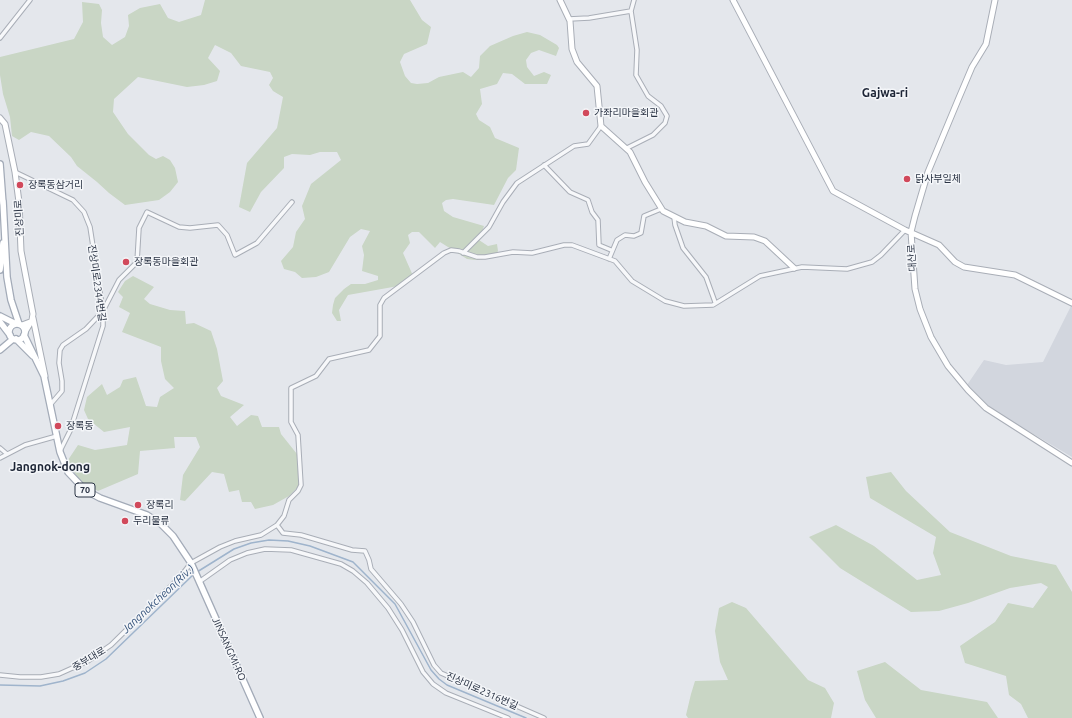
<!DOCTYPE html>
<meta charset="utf-8">
<style>
body{margin:0}
canvas{display:block;background:#e4e7ec}
</style>
<canvas width="1072" height="718"></canvas>
<script>
const g = document.querySelector('canvas').getContext('2d');
g.lineJoin = 'round';
function fillPath(path, color) { g.fillStyle = color; g.fill(path, 'evenodd'); }
const toPath = rows => new Path2D(rows.map(r => 'M' + r).join(''));
function strokePath(path, color, width, dash) { g.strokeStyle = color; g.lineWidth = width; g.lineCap = dash ? 'butt' : 'round'; g.setLineDash(dash || []); g.stroke(path); }
function label(font, color, halo, rows, align = 'center') {
  g.font = font + ' Ubuntu,"Noto Sans KR",sans-serif'; g.lineWidth = 3; g.setLineDash([]); g.textBaseline = 'middle'; g.strokeStyle = halo; g.fillStyle = color; for (const [text, x, y, turn = 0] of rows) {
    g.save(); g.translate(x, y); g.rotate((+turn || 0) * Math.PI / 180); g.textAlign = isNaN(turn) ? turn : align; if (halo) g.strokeText(text, 0, 0); g.fillText(text, 0, 0); g.restore();
  }
}
const built = toPath([
 [1071,306,1072,306,1072,457,998,413,978,398,967,385,984,360,1006,365,1043,362]
]);
const green = toPath([
 [205,0,410,0,422,20,431,27,427,44,404,54,400,62,405,76,411,83,417,84,428,83,439,77,463,72,471,77,479,68,480,56,490,46,513,36,527,32,540,35,557,45,559,48,556,56,539,50,531,53,526,60,527,67,534,76,544,72,551,75,547,84,525,84,512,74,503,73,497,84,480,89,482,104,476,114,479,120,490,127,495,138,519,148,516,170,508,178,494,205,453,199,446,200,442,203,444,211,453,217,484,226,479,240,488,246,497,244,498,251,494,258,475,260,467,259,440,242,435,248,419,232,412,232,408,235,410,243,403,253,414,278,404,285,348,295,339,310,341,321,337,321,332,313,333,305,335,298,344,289,351,284,365,284,378,280,378,276,362,271,364,255,362,246,370,231,361,229,350,237,329,272,316,277,302,278,295,272,284,269,281,261,293,247,296,232,305,219,302,206,311,184,341,160,337,152,320,152,310,155,292,154,284,157,284,168,261,192,250,212,239,207,247,163,277,128,283,97,273,91,269,85,273,78,270,72,241,66,231,53,215,45,208,58,220,71,217,81,204,85,187,87,138,77,114,99,113,112,128,134,149,155,156,159,163,156,170,160,175,168,178,182,170,192,159,200,125,205,109,193,97,182,77,166,71,157,49,136,31,132,19,140,12,136,10,117,3,94,0,75,0,57,74,39,83,22,82,2,99,4,102,10,101,23,103,37,112,45,125,37,129,26,128,15,140,8,160,4,168,18,179,22,201,15],
 [133,276,154,287,144,299,150,304,170,310,185,311,186,324,194,323,211,331,217,349,223,381,217,388,221,396,244,405,230,417,237,426,251,415,258,416,262,427,279,427,281,434,297,454,300,485,289,496,273,505,255,509,251,502,242,502,239,490,229,492,224,474,212,472,185,501,180,500,183,475,200,447,196,437,174,437,175,448,140,451,138,474,98,491,80,481,70,466,68,460,78,445,95,450,127,445,130,427,104,432,88,419,84,410,87,397,102,384,107,395,120,387,123,380,136,377,146,406,157,407,160,397,174,388,165,379,161,361,161,347,122,332,130,313,119,307,123,297,118,292,125,281],
 [891,472,906,491,950,532,1011,556,1056,565,1072,592,1072,718,1028,718,1021,704,1009,695,1006,676,965,663,960,646,995,622,1008,603,1033,608,1048,587,1041,583,1010,588,968,603,939,611,911,612,840,568,809,537,836,525,874,546,917,580,941,575,933,553,936,537,870,498,866,477],
 [732,602,746,608,808,680,825,688,834,703,831,718,688,718,686,715,691,694,695,681,728,680,720,662,715,631,719,608],
 [885,662,921,690,987,702,998,718,876,718,865,700,857,671]
]);
const stream = toPath([
 [197,572,234,549,251,543,269,540,288,541,310,546,353,562,395,604,431,670,439,679,447,685,526,718],
 [0,685,40,686,63,681,85,673,106,659,194,574]
]);
const street = toPath([
 [569,19,589,18,631,11],
 [0,38,30,0],
 [627,148,653,135,665,123,667,116,661,106,648,96,636,75,637,50,631,11,634,0],
 [544,165,570,192,588,200,592,212,598,220,599,245,611,250],
 [15,172,73,200,84,212,90,227,103,311,103,326,70,431,60,451],
 [674,217,675,225,683,248,706,277,715,302],
 [463,253,489,227,503,202,517,183,574,146,588,144,601,126],
 [609,259,617,240,625,235,634,236,641,233,644,216,661,209],
 [50,405,62,391,62,381,59,363,60,350,63,345,86,329,103,311,119,280,137,262,139,228,147,212,179,227,190,228,218,225,227,235,235,255,257,243,292,202],
 [0,448,7,454],
 [0,458,25,445,57,436],
 [277,525,284,516,289,500,298,491,301,485,298,435,291,422,291,388,316,376,329,359,369,350,380,336,380,305,384,298,444,253,451,250,459,251,477,257,485,257,513,252,532,253,564,245,572,245,615,261,632,281,665,301,684,306,713,305,760,276,802,267,847,269,872,262,881,255,905,230],
 [199,582,230,560,247,553,265,549,291,550,341,564,353,571,367,583,388,608,402,630,423,672,433,684,446,693,508,718],
 [0,675,20,677,41,677,59,674,88,661,111,645,180,577,191,563,220,547,235,541,261,535,277,525,283,533,301,535,352,550,365,551,369,560,371,569,401,604,413,622,434,665,441,673,544,718]
]);
const secondary = toPath([
 [560,0,570,21,572,49,577,62,597,86,601,126,630,152,645,182,663,211,685,222,706,226,726,236,754,237,765,241,794,268],
 [733,0,833,191,905,230,939,245,955,262,964,267,1015,275,1072,303],
 [995,0,986,44,972,67,958,100,928,172,915,216,911,232,915,289,920,309,931,337,948,366,968,390,986,408,1072,463],
 [0,118,5,124,15,172,19,202,21,251,33,314,32,320,25,332],
 [33,318,45,376],
 [22,325,30,322]
]);
const primary = toPath([
 [0,164,3,204],
 [3,201,7,277,11,300,19,324],
 [0,270,3,243],
 [0,316,16,324],
 [0,322,10,335],
 '9 332a8 8 0 1 1 16 0a8 8 0 1 1-16 0Z',
 [24,335,44,376,60,452,68,472,85,490,100,498,147,515,161,524,173,536,191,563,260,718],
 [16,339,33,356],
 [0,350,13,339]
]);
const markers = [
 [586,113,4,"#d1495b"],
 [907,179,4,"#d1495b"],
 [20,185,4,"#d1495b"],
 [126,262,4,"#d1495b"],
 [58,426,4,"#d1495b"],
 [138,505,4,"#d1495b"],
 [125,521,4,"#d1495b"]
];
const shields = [
 [85,490,20]
];
const shieldNames = [
 ["70",85,490]
];
const poiNames = [
 ["가좌리마을회관",594,113],
 ["닭사부일체",915,179],
 ["장록동삼거리",28,185],
 ["장록동마을회관",134,262],
 ["장록동",66,426],
 ["장록리",146,505],
 ["두리물류",133,521]
];
const streetNames = [
 ["진상미로",19,218,-93],
 ["대산로",912,258,-93],
 ["진상미로2344번길",97,283,82],
 ["JINSANGMI-RO",229,649,66],
 ["중부대로",89,659,-31],
 ["진상미로2316번길",482,691,24]
];
const waterNames = [
 ["Jangnokcheon(Riv.)",158,599,-43]
];
const quarterNames = [
 ["Gajwa-ri",885,93],
 ["Jangnok-dong",50,467]
];
fillPath(built, '#d2d6de');
fillPath(green, '#c9d6c5');
strokePath(stream, '#9fb4cc', 1.5);
strokePath(street, '#a9aeb7', 5.5);
strokePath(secondary, '#a9aeb7', 7);
strokePath(primary, '#a3abb8', 8);
strokePath(street, '#f7f8fa', 3.5);
strokePath(secondary, '#fff', 5);
strokePath(primary, '#fff', 5.5);
for (const [x, y, r, color] of markers) { const dot = new Path2D(); dot.arc(x, y, r, 0, 2 * Math.PI); g.fillStyle = color; g.fill(dot); strokePath(dot, '#f4f6f9', 1.5); }
for (const [x, y, w] of shields) { const box = new Path2D(); box.roundRect(x - w / 2, y - 7, w, 14, 3); g.fillStyle = '#f4f6f9'; g.fill(box); strokePath(box, '#2b3445', 1); }
label('bold 9px', '#2b3445', null, shieldNames);
label('10px', '#2b3445', '#f4f6f9', poiNames, 'left');
label('10px', '#2b3445', '#f4f6f9', streetNames);
label('italic 11px', '#34527a', '#f4f6f9', waterNames);
label('bold 12px', '#1d2536', '#f4f6f9', quarterNames);
</script>
